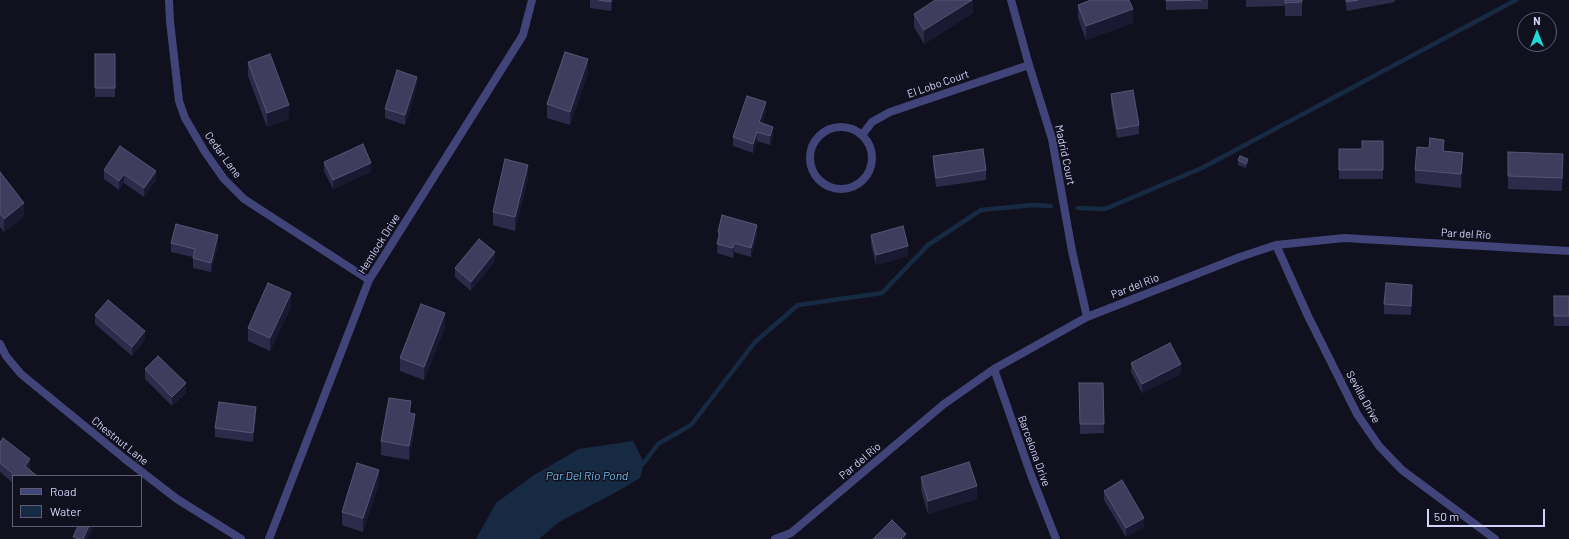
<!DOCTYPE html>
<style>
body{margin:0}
#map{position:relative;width:1569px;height:539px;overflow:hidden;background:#11101f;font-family:Barlow,sans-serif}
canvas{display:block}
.legend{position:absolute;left:12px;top:475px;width:130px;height:52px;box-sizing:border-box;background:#11101f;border:1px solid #5f5e76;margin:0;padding:5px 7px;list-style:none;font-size:12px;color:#d4d3f9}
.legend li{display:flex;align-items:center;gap:8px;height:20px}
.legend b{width:20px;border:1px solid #5f5e76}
.north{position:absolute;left:1517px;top:12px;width:40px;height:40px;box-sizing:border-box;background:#11101f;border:1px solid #5f5e76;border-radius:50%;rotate:0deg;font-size:11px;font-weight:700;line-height:16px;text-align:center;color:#d4d3f9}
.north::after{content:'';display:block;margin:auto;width:14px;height:18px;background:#1edbda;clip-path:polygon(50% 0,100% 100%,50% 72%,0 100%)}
.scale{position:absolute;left:1427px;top:509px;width:118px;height:18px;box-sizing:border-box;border:2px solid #d4d3f9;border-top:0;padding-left:5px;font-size:12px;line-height:14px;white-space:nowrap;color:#d4d3f9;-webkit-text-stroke:3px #11101f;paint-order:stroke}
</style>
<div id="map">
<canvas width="1569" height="539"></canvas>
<ul class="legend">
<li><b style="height:5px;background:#414478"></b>Road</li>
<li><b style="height:11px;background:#162b43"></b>Water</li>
</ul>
<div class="north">N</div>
<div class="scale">50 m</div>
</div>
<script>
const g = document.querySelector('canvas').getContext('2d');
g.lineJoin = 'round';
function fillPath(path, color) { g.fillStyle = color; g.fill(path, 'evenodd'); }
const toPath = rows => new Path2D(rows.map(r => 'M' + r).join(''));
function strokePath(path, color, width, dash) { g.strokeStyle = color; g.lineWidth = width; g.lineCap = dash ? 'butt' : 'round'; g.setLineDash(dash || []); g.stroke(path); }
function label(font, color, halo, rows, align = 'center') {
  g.font = font + ' Barlow,sans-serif'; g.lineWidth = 3; g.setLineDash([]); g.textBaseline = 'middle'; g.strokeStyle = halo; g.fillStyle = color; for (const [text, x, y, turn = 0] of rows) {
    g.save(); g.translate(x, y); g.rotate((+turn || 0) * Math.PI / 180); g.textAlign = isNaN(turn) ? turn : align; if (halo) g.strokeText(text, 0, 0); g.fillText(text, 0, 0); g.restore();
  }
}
const water = toPath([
 [633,441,644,463,640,478,611,495,559,522,539,539,476,539,496,503,534,475,579,449]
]);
const stream = toPath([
 [1078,208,1105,209,1202,168,1516,0],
 [644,463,658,444,691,425,755,342,798,305,882,293,928,245,981,210,1033,205,1051,206]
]);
const minor = toPath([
 [169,0,170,21,179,101,185,118,205,152,224,179,244,199,369,280],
 [1011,0,1029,65,1052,139,1072,251,1087,317],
 '810 158a31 31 0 1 1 62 0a31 31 0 1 1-62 0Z',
 [862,135,872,122,890,112,1029,65],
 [1276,245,1308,316,1357,414,1379,446,1402,470,1495,539],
 [0,344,6,356,21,374,125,459,177,499,241,539],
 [994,369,1031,475,1056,539],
 [269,539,369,280,523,35,532,0],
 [775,539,791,533,944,404,994,369,1087,317,1240,257,1276,245,1344,238,1569,251]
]);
const wall = toPath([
 [590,0,613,0,611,11,590,8],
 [973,0,973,13,924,44,914,27,914,14],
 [1166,0,1208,0,1208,9,1166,10],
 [1246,0,1302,0,1302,16,1285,16,1285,6,1246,7],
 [1345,0,1395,0,1395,2,1347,11],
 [1078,5,1133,23,1086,40,1078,18],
 [95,54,115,54,115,97,95,97],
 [248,62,289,119,267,127,248,76],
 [588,73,570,125,547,118,547,104],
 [417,86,405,125,385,118,385,109],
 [1111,94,1139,125,1139,134,1117,138,1111,103],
 [766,111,762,123,773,136,770,145,757,141,753,153,733,146,733,137],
 [1383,141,1383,179,1339,179,1339,149,1362,149],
 [1444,151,1463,167,1461,188,1415,183,1415,170],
 [933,156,986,170,986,180,936,187,933,165],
 [1238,160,1248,163,1246,168,1238,165],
 [324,162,371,172,333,189,324,171],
 [1563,167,1562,191,1508,189,1508,176],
 [104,170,156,180,144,197,124,183,119,190,104,179],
 [0,172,24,217,4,232,0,227],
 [528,178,515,231,493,225,493,212],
 [718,232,757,234,751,257,734,252,733,258,717,253],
 [871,235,908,256,876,265,871,244],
 [171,243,218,244,211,272,193,268,193,257,171,252],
 [495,261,471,291,455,277,455,268],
 [1412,294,1411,315,1384,314,1384,304],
 [1554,296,1569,296,1569,326,1554,326],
 [291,307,270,351,248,341,248,328],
 [95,315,145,340,132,356,95,324],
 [445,327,424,380,400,371,400,358],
 [1131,363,1181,374,1142,393,1131,372],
 [145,369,186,393,172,406,145,379],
 [1079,383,1103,383,1104,433,1080,434],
 [411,413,415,427,409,460,381,455,381,441],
 [256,416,253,442,215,437,215,428],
 [0,442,30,468,29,470,37,476,13,476,13,483,0,472],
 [921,477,977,499,928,514,921,490],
 [379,483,363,532,342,525,342,512],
 [1104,491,1144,527,1126,537,1104,500]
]);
const shadedWall = toPath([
 [611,0,613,0,611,11],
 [972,0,973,0,973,13,924,44,924,30],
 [1133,9,1133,23,1086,40,1086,26],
 [588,59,588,73,570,125,570,112],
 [417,77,417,86,405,125,405,115],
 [766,102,766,111,759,131,759,122],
 [289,105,289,119,267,127,267,113],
 [773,127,773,136,770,145,770,136],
 [757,132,757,141,753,153,753,144],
 [1463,153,1463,167,1461,188,1461,174],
 [1248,159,1248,163,1246,168,1246,164],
 [371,163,371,172,333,189,333,180],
 [528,165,528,178,515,231,515,217],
 [156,171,156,180,144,197,144,188],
 [124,174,124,183,119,190,119,181],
 [24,203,24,217,4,232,4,219],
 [757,225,757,234,751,257,751,248],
 [218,235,218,244,211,272,211,263],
 [734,243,734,252,733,258,733,248],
 [908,246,908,256,876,265,876,255],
 [495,252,495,261,471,291,471,282],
 [1412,285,1412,294,1411,315,1411,306],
 [291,293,291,307,270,351,270,338],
 [445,313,445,327,424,380,424,367],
 [145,331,145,340,132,356,132,347],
 [1181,364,1181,374,1142,393,1142,384],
 [186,383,186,393,172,406,172,397],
 [411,401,411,415,409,413],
 [256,407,256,416,253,442,253,433],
 [415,414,415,427,409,460,409,446],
 [30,459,30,468,25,475,25,466],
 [379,470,379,483,363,532,363,518],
 [977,486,977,499,928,514,928,501],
 [1144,518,1144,527,1126,537,1126,528],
 [89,526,94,526,88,539,83,539],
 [906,534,906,539,901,539]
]);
const building = toPath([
 [599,0,611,0,611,2,599,0],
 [935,0,972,0,924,30,914,14,935,0],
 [1091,0,1129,0,1133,9,1086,26,1078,5,1091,0],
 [1166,0,1201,0,1166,1,1166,0],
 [1285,0,1302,0,1302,2,1285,3,1285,0],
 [1346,0,1358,0,1347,2,1346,0],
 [565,52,588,59,570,112,547,104,565,52],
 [95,54,115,54,115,88,95,88,95,54],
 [270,54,289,105,267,113,248,62,270,54],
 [397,70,417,77,405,115,385,109,397,70],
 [1133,90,1139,125,1117,129,1111,94,1133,90],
 [747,96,766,102,759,122,773,127,770,136,757,132,753,144,733,137,747,96],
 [1430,138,1444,140,1443,151,1463,153,1461,174,1415,170,1417,147,1429,148,1430,138],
 [1362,141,1383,141,1383,170,1339,170,1339,149,1362,149,1362,141],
 [363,144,371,163,333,180,324,162,363,144],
 [120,146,156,171,144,188,124,174,119,181,104,170,120,146],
 [983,149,986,170,936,178,933,156,983,149],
 [1508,152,1563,154,1562,178,1508,176,1508,152],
 [1240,156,1248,159,1246,164,1238,160,1240,156],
 [505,159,528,165,515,217,493,212,505,159],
 [0,172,24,203,4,219,0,213,0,172],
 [722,215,757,225,751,248,734,243,733,248,717,244,720,233,718,232,722,215],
 [176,224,218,235,211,263,193,258,195,249,171,243,176,224],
 [903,226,908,246,876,255,871,235,903,226],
 [479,239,495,252,471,282,455,268,479,239],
 [268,283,291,293,270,338,248,328,268,283],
 [1386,283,1412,285,1411,306,1384,304,1386,283],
 [1554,296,1569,296,1569,316,1554,316,1554,296],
 [108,300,145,331,132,347,95,315,108,300],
 [421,304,445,313,424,367,400,358,421,304],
 [1170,343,1181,364,1142,384,1131,363,1170,343],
 [158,356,186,383,172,397,145,369,158,356],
 [1079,383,1103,383,1104,424,1080,424,1079,383],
 [389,398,411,401,409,413,415,414,409,446,381,441,389,398],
 [219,402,256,407,253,433,215,428,219,402],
 [3,438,30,459,25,466,37,476,16,476,0,463,0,442,3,438],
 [969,462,977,486,928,501,921,477,969,462],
 [357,463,379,470,363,518,342,512,357,463],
 [1122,480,1144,518,1126,528,1104,491,1122,480],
 [892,520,906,534,901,539,873,539,892,520],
 [78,526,89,526,83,539,78,539,73,537,78,526]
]);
const streetNames = [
 ["El Lobo Court",938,84,-19],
 ["Cedar Lane",223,155,54],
 ["Madrid Court",1065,155,78],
 ["Par del Rio",1466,234,3],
 ["Hemlock Drive",379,244,-58],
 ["Par del Rio",1135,286,-21],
 ["Sevilla Drive",1363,397,61],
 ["Chestnut Lane",120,441,39],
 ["Barcelona Drive",1034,451,70],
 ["Par del Rio",860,461,-40]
];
const waterNames = [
 ["Par Del Rio Pond",587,476]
];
fillPath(water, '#162b43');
strokePath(stream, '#162b43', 4.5);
strokePath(minor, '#414478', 8);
fillPath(wall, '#2e2b4a');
fillPath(shadedWall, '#1b1831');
fillPath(building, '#3f3d5d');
strokePath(building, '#575475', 1);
label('11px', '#d4d3f9', '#11101f', streetNames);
label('italic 12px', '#6fbfeb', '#11101f', waterNames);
</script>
